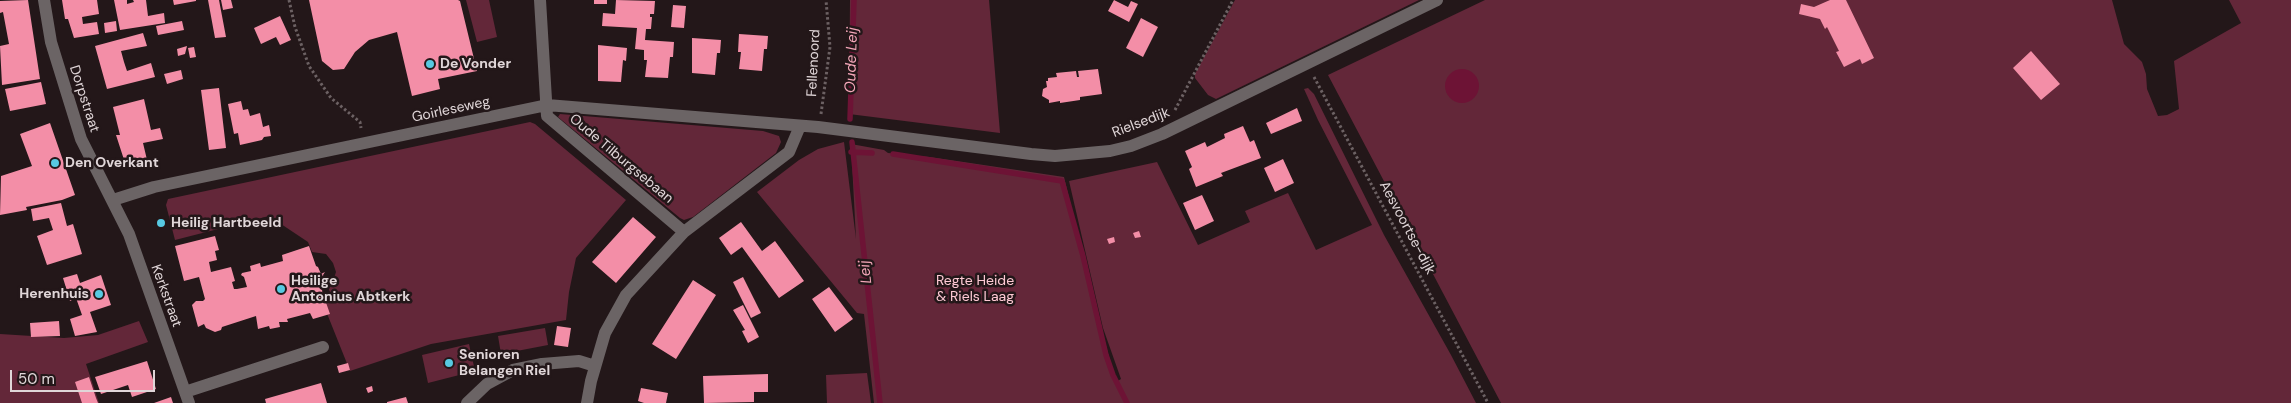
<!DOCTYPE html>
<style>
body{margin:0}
#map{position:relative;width:2291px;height:403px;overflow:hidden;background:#231719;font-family:"DM Sans",sans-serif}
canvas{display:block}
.scale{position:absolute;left:10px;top:370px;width:145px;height:22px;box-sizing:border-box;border:2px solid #e0d6d8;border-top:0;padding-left:6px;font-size:15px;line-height:18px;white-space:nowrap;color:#e0d6d8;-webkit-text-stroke:4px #231719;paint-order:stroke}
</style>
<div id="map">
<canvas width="2291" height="403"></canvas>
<div class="scale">50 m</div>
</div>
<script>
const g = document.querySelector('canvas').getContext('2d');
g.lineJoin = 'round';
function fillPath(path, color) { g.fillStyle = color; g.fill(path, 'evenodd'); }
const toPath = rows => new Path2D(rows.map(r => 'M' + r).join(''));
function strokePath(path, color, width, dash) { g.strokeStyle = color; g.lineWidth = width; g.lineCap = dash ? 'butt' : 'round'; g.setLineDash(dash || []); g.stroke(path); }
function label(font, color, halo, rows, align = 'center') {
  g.font = font + ' "DM Sans",sans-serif'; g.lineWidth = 5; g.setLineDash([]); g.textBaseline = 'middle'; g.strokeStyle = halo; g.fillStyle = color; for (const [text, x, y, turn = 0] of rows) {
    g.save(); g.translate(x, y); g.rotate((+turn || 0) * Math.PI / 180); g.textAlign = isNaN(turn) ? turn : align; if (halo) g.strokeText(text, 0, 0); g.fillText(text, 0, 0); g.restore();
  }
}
const green = toPath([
 [466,0,489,0,497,37,477,42],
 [850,0,989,0,1000,133,849,114],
 [1235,0,1419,0,1216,99,1208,95,1195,78,1195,74],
 [1485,0,2112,0,2124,44,2142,62,2146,74,2147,89,2158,116,2167,115,2179,109,2174,61,2241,23,2229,0,2291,0,2291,403,1501,403,1328,75],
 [1308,88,1314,94,1384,235,1451,355,1476,403,874,403,864,314,857,313,757,192,799,160,818,149,844,142,856,239,851,144,884,150,888,153,930,157,1064,177,1097,313,1116,382,1121,379,1103,328,1069,181,1157,162,1198,245,1250,222,1245,211,1288,193,1316,250,1372,225,1318,120,1304,89],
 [560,114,763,131,779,136,781,142,776,153,693,217,684,220,680,218,558,117],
 [530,122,535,124,626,200,576,258,569,292,566,320,431,344,350,371,322,301,332,297,327,285,333,281,336,272,333,263,326,254,312,252,308,242,269,216,175,240,166,205,168,199],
 [139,321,148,342,86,364,99,403,0,403,0,334,64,338,98,335],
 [545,328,548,345,501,354,498,336],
 [469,344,475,371,428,383,422,355],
 [867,373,871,403,827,403,826,375]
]);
const water = toPath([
 '1445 86a17 17 0 1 1 34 0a17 17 0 1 1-34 0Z'
]);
const stream = toPath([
 [850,119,854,0],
 [852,142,880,403],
 [851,152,872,153],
 [893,154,1062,181,1083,256,1106,355,1113,375,1127,403]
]);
const building = toPath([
 [28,0,40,79,2,85,0,46,9,44,3,12,0,13,0,1],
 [62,0,97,0,99,14,82,17,83,24,97,22,99,34,74,38,68,19,65,19],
 [114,0,127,0,127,4,134,2,133,0,146,0,148,16,164,13,165,23,120,30],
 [173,0,196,0,196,1,174,5],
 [208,0,219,0,226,37,215,38],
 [221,0,231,0,233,8,223,10],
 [309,0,458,0,460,1,477,71,438,79,440,89,412,96,397,32,369,40,355,52,344,69,333,70,322,61],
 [594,0,607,0,607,4,594,4],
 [616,0,655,1,654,14,650,14,650,17,652,17,651,29,646,29,645,40,674,42,673,57,670,57,668,78,645,77,647,60,644,60,644,50,635,49,637,28,602,26,603,13,615,14],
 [1114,0,1128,7,1131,1,1138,4,1129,22,1108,11],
 [1830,0,1846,0,1874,58,1862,64,1860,59,1844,67,1836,52,1839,51,1827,27,1825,29,1820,19,1799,14,1801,4,1814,7],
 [673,5,686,6,684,28,671,27],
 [280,16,291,40,280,45,276,37,261,44,254,28],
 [1141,18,1158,27,1143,57,1126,48],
 [116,21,117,31,105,33,104,23],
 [182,21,184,30,158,35,156,26],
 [143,33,147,46,121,51,124,62,127,71,151,63,155,77,107,89,95,46],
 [739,34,768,36,767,49,764,49,762,71,739,69,741,52,738,52],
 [692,38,721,40,720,53,717,53,715,75,692,73],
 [598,45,627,48,626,61,623,60,621,82,598,81],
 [187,46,185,54,178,56,177,49],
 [194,47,196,57,190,58,188,48],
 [2031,51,2060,84,2041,100,2013,68],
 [1098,69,1102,94,1080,97,1080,100,1060,103,1060,101,1049,103,1049,100,1042,96,1043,89,1047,87,1046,81,1048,81,1048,78,1057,77,1056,73,1076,71,1077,77,1079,77,1078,71],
 [181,70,183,79,167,84,164,74],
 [41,82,46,104,10,111,5,89],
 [219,88,226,148,209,150,201,90],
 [144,99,151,130,160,128,163,139,143,143,148,164,127,169,116,135,120,135,113,107],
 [241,101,243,110,248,109,250,116,260,113,263,127,269,125,271,136,264,137,262,140,240,145,238,133,234,134,228,104],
 [1297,108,1302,121,1271,134,1266,123],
 [50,123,75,195,62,200,26,207,27,210,0,215,1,176,32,166,20,134],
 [1243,126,1250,142,1254,140,1261,158,1221,173,1223,176,1196,187,1189,169,1192,167,1185,151,1205,142,1207,147,1225,138,1224,134],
 [1283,159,1294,183,1275,192,1264,168],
 [1202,195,1214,221,1195,230,1183,203],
 [61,203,67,226,73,224,82,254,47,265,37,236,53,230,49,218,33,221,31,209],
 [633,217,656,237,616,283,592,262],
 [741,222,762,251,775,241,804,281,779,298,742,247,731,255,719,238],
 [1139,231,1141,237,1135,238,1133,233],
 [215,236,219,250,215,251,217,260,209,262,211,272,231,267,235,281,232,282,234,289,237,289,247,287,244,277,241,275,242,273,251,271,250,266,260,263,261,267,283,261,282,255,309,246,316,266,318,267,321,274,325,272,323,275,325,281,322,291,330,314,313,319,310,313,287,319,288,322,279,322,280,327,270,329,269,326,258,329,256,316,222,327,221,330,215,332,206,328,204,324,198,327,192,305,196,301,203,301,205,299,199,277,184,281,175,246],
 [1114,237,1115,242,1109,244,1107,239],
 [77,274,80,283,101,275,111,305,90,312,97,332,75,336,70,319,82,315,76,298,70,301,63,278],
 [743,277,761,313,751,318,733,282],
 [693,280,716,295,676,359,652,344],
 [829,287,853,319,835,332,812,299],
 [743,305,759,337,748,343,742,331,745,330,733,310],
 [59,321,60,336,31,337,30,323],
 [557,326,571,328,568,347,554,345],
 [147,361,156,389,132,397,128,385,101,394,95,377],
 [348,363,350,370,339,373,337,366],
 [768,374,768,392,754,392,754,402,704,403,703,376],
 [89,377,96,398,98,403,82,403,75,382],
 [321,383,327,403,266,403,265,399],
 [372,386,373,391,368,393,366,388],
 [641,388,668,393,666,403,644,403,638,401],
 [171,397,173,403,154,403],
 [406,397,408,403,387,403,387,402]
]);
const path = toPath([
 [289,0,295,27,309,66,331,98,360,122,361,128],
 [1314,77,1488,403],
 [1175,110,1233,0],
 [821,114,830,47,826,0]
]);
const minor = toPath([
 [44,0,51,42,81,139,129,234,189,403],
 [540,0,547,116,684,232],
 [113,200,154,187,547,105,818,127,1031,154,1055,156,1110,151,1131,146,1162,134,1437,0],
 [185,392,323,347],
 [467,403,487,384,513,370,542,364,579,361,595,366],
 [587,403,591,381,605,333,626,295,684,232,789,152,800,126]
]);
const markers = [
 [430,64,5,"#57c9e2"],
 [55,163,5,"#57c9e2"],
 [161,223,5,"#57c9e2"],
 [281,289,5,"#57c9e2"],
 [99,294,5,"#57c9e2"],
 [449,363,5,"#57c9e2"]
];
const streetNames = [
 ["Fellenoord",814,63,-87],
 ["Dorpstraat",84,99,72],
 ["Goirleseweg",451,110,-12],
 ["Rielsedijk",1141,123,-21],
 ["Oude Tilburgsebaan",621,159,40],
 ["Aesvoortse-dijk",1407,228,62],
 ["Kerkstraat",166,296,70]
];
const poiNames = [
 ["De Vonder",440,64],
 ["Den Overkant",65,163],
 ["Heilig Hartbeeld",171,223],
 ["Heilige",291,281],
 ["Antonius Abtkerk",291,297],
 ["Herenhuis",89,294,"right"],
 ["Senioren",459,355],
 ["Belangen Riel",459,371]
];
const parkNames = [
 ["Regte Heide",975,281],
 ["& Riels Laag",975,297]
];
const waterNames = [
 ["Oude Leij",852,60,-88],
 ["Leij",866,272,-96]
];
fillPath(green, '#632739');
fillPath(water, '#6d1335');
strokePath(stream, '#6d1335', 5.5);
fillPath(building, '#f38ea7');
strokePath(path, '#6c6163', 3, [2.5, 2.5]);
strokePath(minor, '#6b6465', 12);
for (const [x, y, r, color] of markers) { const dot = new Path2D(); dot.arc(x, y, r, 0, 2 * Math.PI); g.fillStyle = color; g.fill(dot); strokePath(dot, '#231719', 2); }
label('14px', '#e0d6d8', '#231719', streetNames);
label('bold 14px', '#e0d6d8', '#231719', poiNames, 'left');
label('14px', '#ffcad5', '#231719', parkNames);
label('italic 15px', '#f4a7b9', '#231719', waterNames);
</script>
